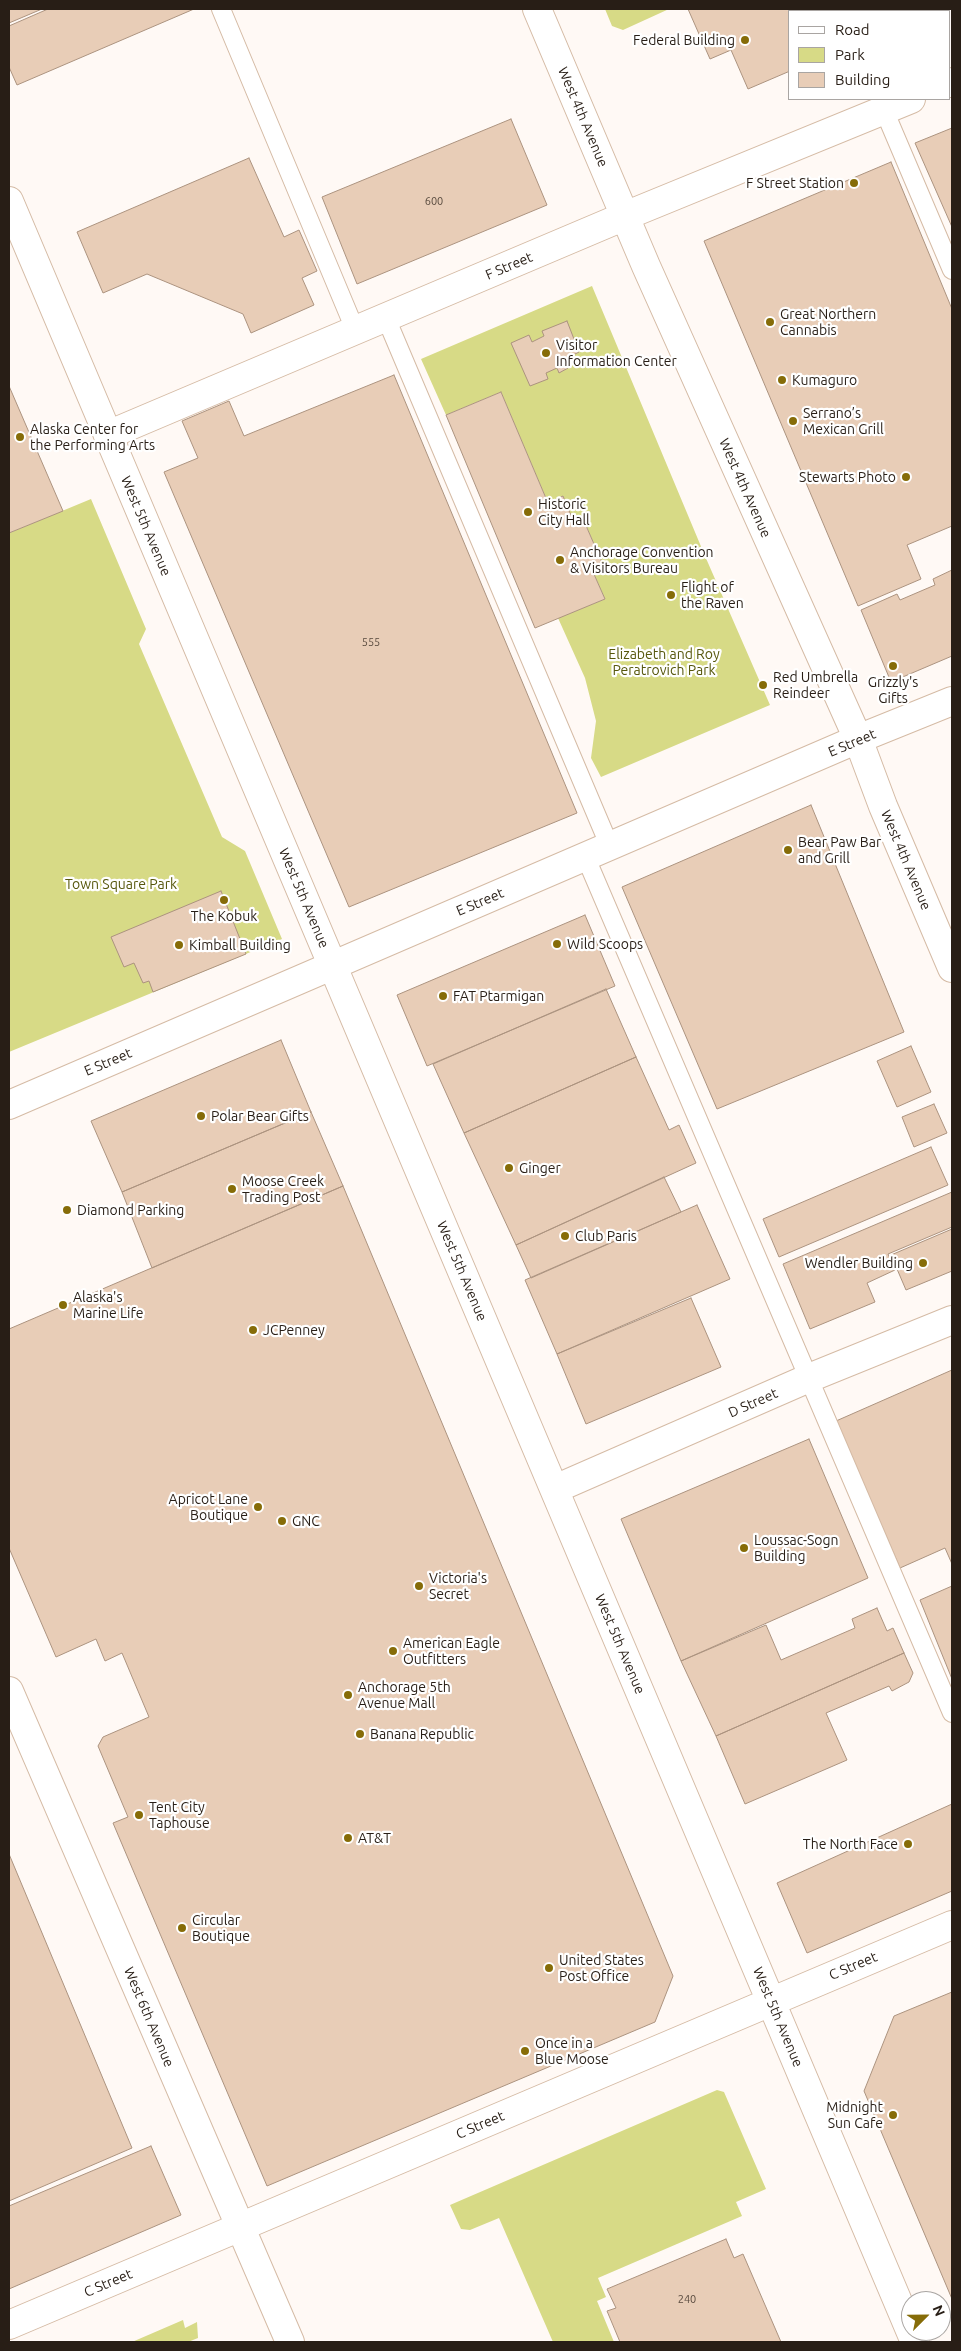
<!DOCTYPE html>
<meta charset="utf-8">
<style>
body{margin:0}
#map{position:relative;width:961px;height:2351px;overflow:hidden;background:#fff9f5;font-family:Ubuntu,sans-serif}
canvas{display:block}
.frame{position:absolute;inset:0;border:10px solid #281e16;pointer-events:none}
.legend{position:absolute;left:788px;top:10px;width:162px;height:90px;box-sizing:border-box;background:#fff;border:1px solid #a9a5a2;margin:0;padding:6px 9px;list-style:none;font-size:15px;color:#281e16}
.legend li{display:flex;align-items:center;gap:10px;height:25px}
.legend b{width:25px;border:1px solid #a9a5a2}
.north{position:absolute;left:901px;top:2291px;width:50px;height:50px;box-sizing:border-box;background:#fff;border:1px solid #a9a5a2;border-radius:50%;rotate:67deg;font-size:14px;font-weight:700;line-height:20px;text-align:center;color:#281e16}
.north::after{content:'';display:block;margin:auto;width:18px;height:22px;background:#866c08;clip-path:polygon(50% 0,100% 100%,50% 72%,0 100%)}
</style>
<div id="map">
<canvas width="961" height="2351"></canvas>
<div class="frame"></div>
<ul class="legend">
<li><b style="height:6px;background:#fff"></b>Road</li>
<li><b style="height:14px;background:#d7da86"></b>Park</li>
<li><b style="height:14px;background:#e8cdb7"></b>Building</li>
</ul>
<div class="north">N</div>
</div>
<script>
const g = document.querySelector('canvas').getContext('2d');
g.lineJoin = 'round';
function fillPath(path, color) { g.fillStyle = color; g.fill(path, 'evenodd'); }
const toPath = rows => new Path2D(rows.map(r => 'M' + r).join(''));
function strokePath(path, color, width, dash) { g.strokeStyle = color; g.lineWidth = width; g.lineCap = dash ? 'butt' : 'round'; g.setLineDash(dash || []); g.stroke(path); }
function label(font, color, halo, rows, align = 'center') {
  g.font = font + ' Ubuntu,sans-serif'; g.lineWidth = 4.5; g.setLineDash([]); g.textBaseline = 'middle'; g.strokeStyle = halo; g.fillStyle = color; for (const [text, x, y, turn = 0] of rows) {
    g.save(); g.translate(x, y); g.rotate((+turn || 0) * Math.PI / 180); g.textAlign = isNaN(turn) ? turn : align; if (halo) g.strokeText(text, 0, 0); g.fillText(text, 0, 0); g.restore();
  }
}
const green = toPath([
 [605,9,669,9,623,30,612,26],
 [592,286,705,556,770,705,601,777,591,758,596,721,585,678,558,618,605,599,593,572,604,567,584,521,575,525,563,496,548,503,501,392,446,415,421,359],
 [91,499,146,629,139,644,222,837,245,851,282,939,9,1052,9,533],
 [717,2090,724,2092,766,2189,736,2202,742,2216,598,2278,606,2297,597,2301,614,2342,553,2342,499,2218,470,2230,461,2229,450,2205],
 [183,2320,185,2328,197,2322,198,2338,188,2342,132,2342]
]);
const building = toPath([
 [9,9,42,9,9,23,9,9],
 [48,9,194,9,17,85,9,67,9,26,48,9],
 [688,9,906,9,908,11,790,11,790,71,748,89,731,50,710,59,688,9],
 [511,119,547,205,357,284,322,197,511,119],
 [952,128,952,227,915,143,952,128],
 [249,158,284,237,299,230,317,271,302,278,314,305,251,333,243,314,147,274,103,293,77,232,249,158],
 [891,162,952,309,952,526,907,545,921,579,858,606,704,241,891,162],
 [567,321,579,352,573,355,575,359,566,363,568,368,559,373,557,368,546,373,548,379,530,386,511,343,529,335,532,342,544,336,542,331,567,321],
 [394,375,577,813,349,907,164,472,198,458,182,421,229,401,244,436,394,375],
 [9,386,63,511,9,533,9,386],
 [501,392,548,503,563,496,575,525,584,521,604,567,593,572,605,599,535,628,446,415,501,392],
 [952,570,952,656,891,682,861,610,897,594,900,600,935,585,933,579,952,570],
 [811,805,904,1032,717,1109,622,887,811,805],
 [221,891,246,954,153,992,149,981,143,983,134,963,124,967,111,937,221,891],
 [585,915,615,986,427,1066,397,995,585,915],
 [606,989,636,1057,464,1133,433,1064,606,989],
 [281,1040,311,1112,122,1192,91,1121,281,1040],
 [911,1046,931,1092,897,1107,877,1061,911,1046],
 [636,1057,669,1130,679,1125,696,1163,516,1245,464,1133,636,1057],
 [934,1104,947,1133,914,1147,902,1117,934,1104],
 [311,1112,343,1186,152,1268,122,1192,311,1112],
 [931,1147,948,1185,779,1257,763,1219,931,1147],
 [664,1177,681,1212,531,1278,516,1245,664,1177],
 [343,1186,673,1976,655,2022,267,2186,113,1823,128,1817,98,1746,103,1737,149,1717,122,1653,105,1661,96,1639,56,1657,9,1548,9,1329,343,1186],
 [952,1192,952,1227,888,1254,895,1270,867,1283,875,1302,810,1329,783,1264,952,1192],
 [697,1205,730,1279,557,1354,525,1280,697,1205],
 [952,1229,952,1271,906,1290,891,1255,952,1229],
 [691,1298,721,1367,586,1424,557,1354,691,1298],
 [952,1370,952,1564,945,1548,900,1568,836,1421,952,1370],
 [809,1439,868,1578,681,1661,621,1519,809,1439],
 [952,1586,952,1679,920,1600,952,1586],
 [877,1608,887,1631,893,1628,904,1653,716,1736,681,1661,766,1625,781,1660,855,1628,852,1619,877,1608],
 [904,1653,913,1673,909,1682,892,1691,889,1686,826,1713,847,1760,745,1804,716,1736,904,1653],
 [952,1804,952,1891,807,1953,777,1883,952,1804],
 [9,1854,132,2148,9,2201,9,1854],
 [952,1992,952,2299,864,2091,894,2016,952,1992],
 [151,2146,181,2215,9,2289,9,2206,151,2146],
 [726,2239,734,2258,743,2254,781,2342,620,2342,607,2311,616,2308,607,2289,726,2239]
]);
const service = toPath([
 [221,9,356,332],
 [884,110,952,270],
 [386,318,610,847],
 [586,858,952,1713]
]);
const minor = toPath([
 [537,9,646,266,858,739,883,806,952,968],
 [950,83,952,82],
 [108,435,625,216,911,99],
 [555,1489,809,1378,952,1320]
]);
const tertiary = toPath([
 [9,1105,858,739,952,701]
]);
const primary = toPath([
 [9,201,915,2342],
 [9,1691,290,2342],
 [9,2325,952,1925]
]);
const markers = [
 [745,40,5,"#866c08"],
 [854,183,5,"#866c08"],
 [770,322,5,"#866c08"],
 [546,353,5,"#866c08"],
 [782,380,5,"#866c08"],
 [793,421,5,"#866c08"],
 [20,437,5,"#866c08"],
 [906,477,5,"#866c08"],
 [528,512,5,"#866c08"],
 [560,560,5,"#866c08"],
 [671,595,5,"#866c08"],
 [893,666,5,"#866c08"],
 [763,685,5,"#866c08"],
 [788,850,5,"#866c08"],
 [224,900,5,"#866c08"],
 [557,944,5,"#866c08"],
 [179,945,5,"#866c08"],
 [443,996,5,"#866c08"],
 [201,1116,5,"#866c08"],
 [509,1168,5,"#866c08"],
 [232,1189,5,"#866c08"],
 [67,1210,5,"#866c08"],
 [565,1236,5,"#866c08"],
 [923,1263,5,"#866c08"],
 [63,1305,5,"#866c08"],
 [253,1330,5,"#866c08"],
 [258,1507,5,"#866c08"],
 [282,1521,5,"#866c08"],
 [744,1548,5,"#866c08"],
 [419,1586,5,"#866c08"],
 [393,1651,5,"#866c08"],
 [348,1695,5,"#866c08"],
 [360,1734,5,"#866c08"],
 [139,1815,5,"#866c08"],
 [348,1838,5,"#866c08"],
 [908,1844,5,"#866c08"],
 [182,1928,5,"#866c08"],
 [549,1968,5,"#866c08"],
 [525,2051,5,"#866c08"],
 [893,2115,5,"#866c08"]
];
const numberNames = [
 ["600",434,201],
 ["555",371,642],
 ["240",687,2299]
];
const poiNames = [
 ["Federal Building",735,40,"right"],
 ["F Street Station",844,183,"right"],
 ["Great Northern",780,314],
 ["Cannabis",780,330],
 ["Visitor",556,345],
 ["Information Center",556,361],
 ["Kumaguro",792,380],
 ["Serrano’s",803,413],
 ["Mexican Grill",803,429],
 ["Alaska Center for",30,429],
 ["the Performing Arts",30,445],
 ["Stewarts Photo",896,477,"right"],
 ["Historic",538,504],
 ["City Hall",538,520],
 ["Anchorage Convention",570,552],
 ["& Visitors Bureau",570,568],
 ["Flight of",681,587],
 ["the Raven",681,603],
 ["Red Umbrella",773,677],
 ["Reindeer",773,693],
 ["Grizzly's",893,682,"center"],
 ["Gifts",893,698,"center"],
 ["Bear Paw Bar",798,842],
 ["and Grill",798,858],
 ["The Kobuk",224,916,"center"],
 ["Wild Scoops",567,944],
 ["Kimball Building",189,945],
 ["FAT Ptarmigan",453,996],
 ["Polar Bear Gifts",211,1116],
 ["Ginger",519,1168],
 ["Moose Creek",242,1181],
 ["Trading Post",242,1197],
 ["Diamond Parking",77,1210],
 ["Club Paris",575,1236],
 ["Wendler Building",913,1263,"right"],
 ["Alaska's",73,1297],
 ["Marine Life",73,1313],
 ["JCPenney",263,1330],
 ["Apricot Lane",248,1499,"right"],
 ["Boutique",248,1515,"right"],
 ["GNC",292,1521],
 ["Loussac-Sogn",754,1540],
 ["Building",754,1556],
 ["Victoria's",429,1578],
 ["Secret",429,1594],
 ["American Eagle",403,1643],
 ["Outfitters",403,1659],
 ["Anchorage 5th",358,1687],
 ["Avenue Mall",358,1703],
 ["Banana Republic",370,1734],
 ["Tent City",149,1807],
 ["Taphouse",149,1823],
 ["AT&T",358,1838],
 ["The North Face",898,1844,"right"],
 ["Circular",192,1920],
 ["Boutique",192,1936],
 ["United States",559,1960],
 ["Post Office",559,1976],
 ["Once in a",535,2043],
 ["Blue Moose",535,2059],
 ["Midnight",883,2107,"right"],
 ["Sun Cafe",883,2123,"right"]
];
const streetNames = [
 ["West 4th Avenue",583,117,67],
 ["F Street",509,266,-23],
 ["West 4th Avenue",745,488,66],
 ["West 5th Avenue",146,526,67],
 ["E Street",852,743,-23],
 ["West 4th Avenue",906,860,67],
 ["West 5th Avenue",304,898,67],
 ["E Street",480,902,-23],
 ["E Street",108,1062,-23],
 ["West 5th Avenue",462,1271,67],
 ["D Street",753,1403,-24],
 ["West 5th Avenue",620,1644,67],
 ["C Street",853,1966,-23],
 ["West 6th Avenue",149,2017,67],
 ["West 5th Avenue",778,2017,67],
 ["C Street",480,2125,-23],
 ["C Street",108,2283,-23]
];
const parkNames = [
 ["Elizabeth and Roy",664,654],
 ["Peratrovich Park",664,670],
 ["Town Square Park",121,884]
];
fillPath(green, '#d7da86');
fillPath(building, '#e8cdb7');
strokePath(building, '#ac937f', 1);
strokePath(service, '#d5bba5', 20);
strokePath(minor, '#d5bba5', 30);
strokePath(tertiary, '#d5bba5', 30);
strokePath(primary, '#d5bba5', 30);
strokePath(service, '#fff', 18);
strokePath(minor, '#fff', 28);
strokePath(tertiary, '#fff', 28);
strokePath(primary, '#fff', 28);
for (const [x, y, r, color] of markers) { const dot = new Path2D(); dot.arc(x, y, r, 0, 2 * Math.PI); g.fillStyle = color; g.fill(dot); strokePath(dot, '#fff', 2); }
label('11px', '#584a3e', null, numberNames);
label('14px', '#281e16', '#fff', poiNames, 'left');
label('14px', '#281e16', '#fff', streetNames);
label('14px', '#57570d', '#fff', parkNames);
</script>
